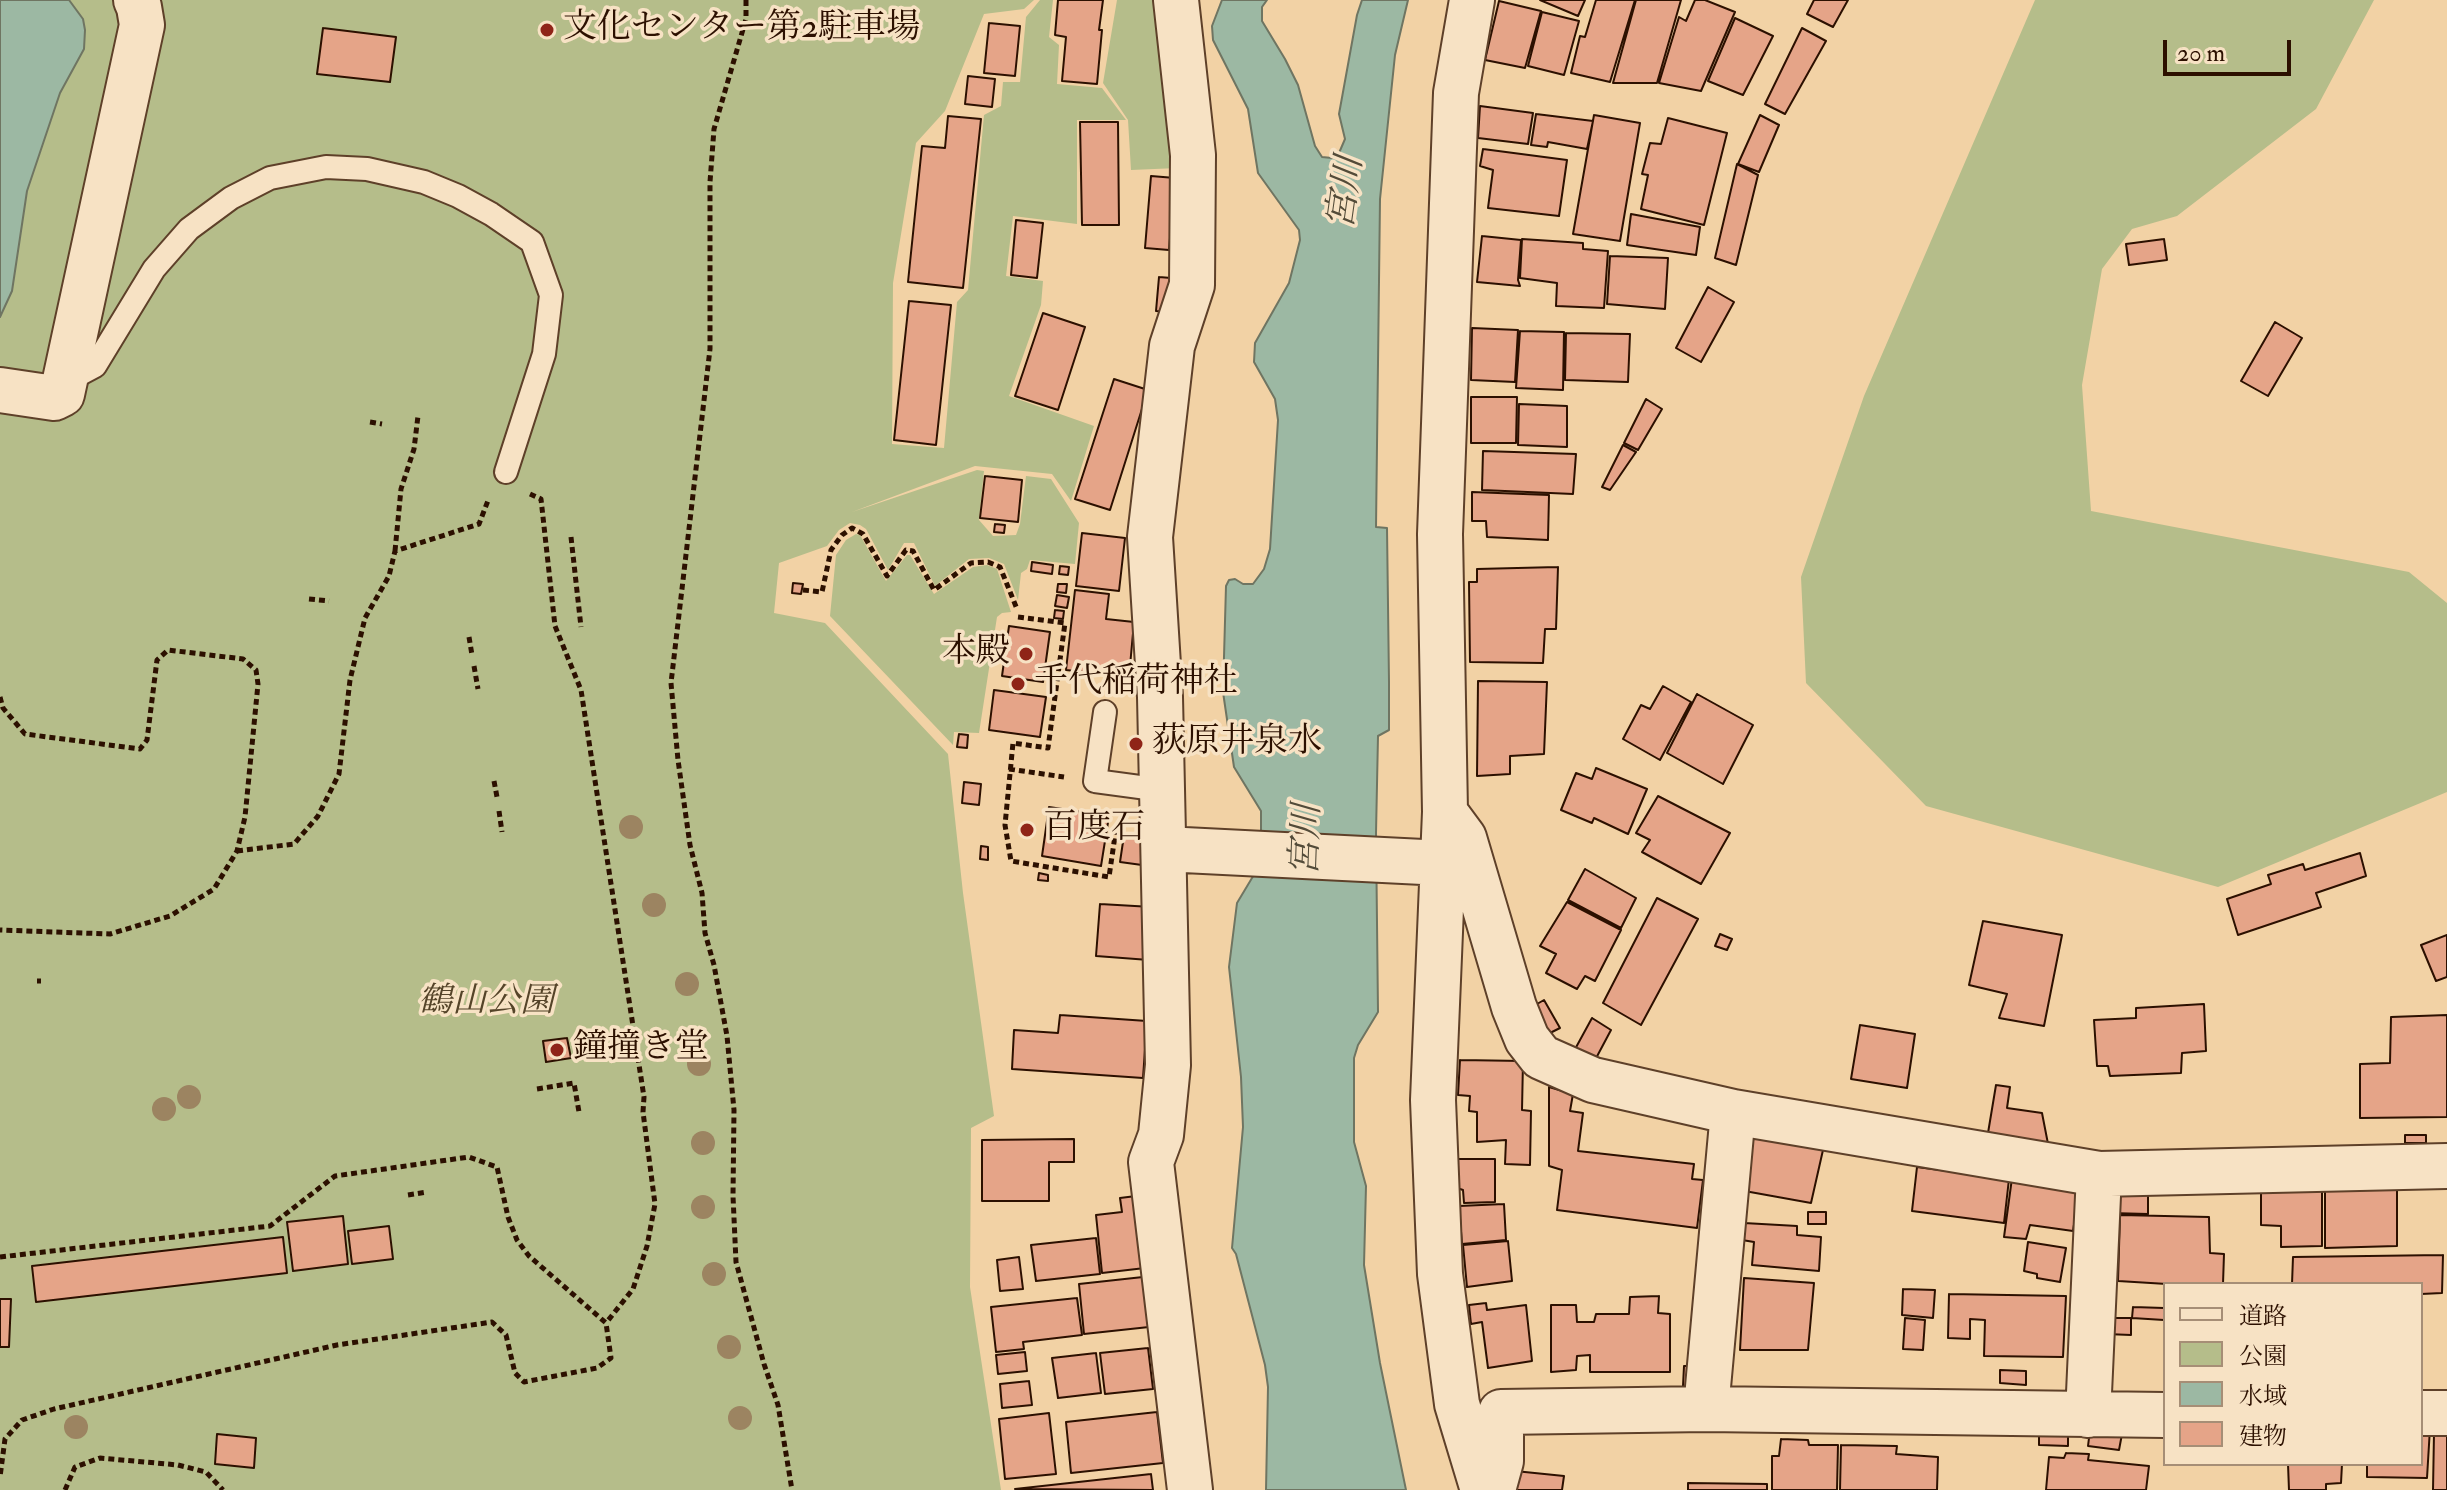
<!DOCTYPE html>
<meta charset="utf-8">
<style>
body{margin:0}
#map{position:relative;width:2447px;height:1490px;overflow:hidden;background:#f2d2a5;font-family:"IM FELL Double Pica","Noto Serif JP",serif}
canvas{display:block}
.legend{position:absolute;left:2163px;top:1282px;width:260px;height:184px;box-sizing:border-box;background:#f7e2c4;border:2px solid #a68e76;margin:0;padding:10px 14px;list-style:none;font-size:24px;color:#2c1000}
.legend li{display:flex;align-items:center;gap:16px;height:40px}
.legend b{width:40px;border:2px solid #a68e76}
.scale{position:absolute;left:2163px;top:40px;width:128px;height:36px;box-sizing:border-box;border:4px solid #2c1000;border-top:0;padding-left:10px;font-size:24px;line-height:28px;white-space:nowrap;color:#2c1000;-webkit-text-stroke:6px #f7e2c4;paint-order:stroke}
</style>
<div id="map">
<canvas width="2447" height="1490"></canvas>
<ul class="legend">
<li><b style="height:10px;background:#f7e2c4"></b>道路</li>
<li><b style="height:22px;background:#b5bd8a"></b>公園</li>
<li><b style="height:22px;background:#9cb8a3"></b>水域</li>
<li><b style="height:22px;background:#e5a488"></b>建物</li>
</ul>
<div class="scale">20 m</div>
</div>
<script>
const g = document.querySelector('canvas').getContext('2d');
g.lineJoin = 'round';
function fillPath(path, color) { g.fillStyle = color; g.fill(path, 'evenodd'); }
const toPath = rows => new Path2D(rows.map(r => 'M' + r).join(''));
function strokePath(path, color, width, dash) { g.strokeStyle = color; g.lineWidth = width; g.lineCap = dash ? 'butt' : 'round'; g.setLineDash(dash || []); g.stroke(path); }
function label(font, color, halo, rows, align = 'center') {
  g.font = font + ' "IM FELL Double Pica","Noto Serif JP",serif'; g.lineWidth = 7; g.setLineDash([]); g.textBaseline = 'middle'; g.strokeStyle = halo; g.fillStyle = color; for (const [text, x, y, turn = 0] of rows) {
    g.save(); g.translate(x, y); g.rotate((+turn || 0) * Math.PI / 180); g.textAlign = isNaN(turn) ? turn : align; if (halo) g.strokeText(text, 0, 0); g.fillText(text, 0, 0); g.restore();
  }
}
const green = toPath([
 [0,0,1034,0,1024,9,984,14,945,111,916,143,893,283,892,444,944,448,957,302,968,290,984,115,1001,106,1003,82,1020,82,1026,17,1040,0,1053,0,1049,37,1059,45,1057,84,1102,88,1126,120,1077,120,1077,224,1013,216,1006,276,1043,281,1041,305,1009,396,1094,426,1071,501,1052,474,975,466,852,512,977,470,984,471,979,520,993,536,1016,535,1020,524,1026,476,1051,479,1079,523,1075,564,1030,560,1027,569,1021,573,1018,600,1004,564,989,558,969,559,935,586,914,543,904,543,888,570,866,529,860,525,850,523,839,530,827,546,779,563,774,613,825,623,948,754,963,893,994,1116,971,1128,970,1287,1001,1490,0,1490],
 [1117,0,1160,0,1178,168,1131,170,1128,120,1103,83],
 [2035,0,2374,0,2316,109,2177,216,2132,229,2102,269,2082,385,2091,511,2409,572,2447,603,2447,792,2218,887,1926,806,1806,683,1801,577,1864,396],
 [856,534,860,535,886,581,907,555,910,555,934,594,973,567,987,565,997,569,1011,612,1002,613,997,617,979,733,954,732,953,745,830,616,836,555,846,540]
]);
const water = toPath([
 [0,0,69,0,83,19,85,30,84,49,60,93,27,191,12,291,0,317,0,0],
 [1222,0,1267,0,1262,7,1262,21,1285,59,1298,85,1315,146,1322,157,1332,158,1339,153,1345,139,1339,114,1357,15,1362,0,1408,0,1395,55,1380,199,1376,527,1387,528,1389,682,1389,730,1378,736,1376,833,1378,1012,1358,1045,1354,1058,1354,1142,1366,1186,1364,1265,1380,1363,1406,1490,1266,1490,1268,1387,1265,1365,1236,1254,1232,1248,1243,1127,1241,1077,1229,967,1237,903,1261,863,1261,811,1234,767,1223,692,1226,586,1229,580,1235,579,1243,584,1253,584,1264,569,1270,549,1278,420,1275,399,1254,362,1255,343,1289,283,1300,240,1299,230,1258,173,1248,109,1213,40,1212,26,1222,0]
]);
const building = toPath([
 [1058,0,1103,0,1099,30,1102,30,1097,84,1062,81,1066,37,1055,35,1058,0],
 [1540,0,1585,0,1578,16,1540,0],
 [1596,0,1635,0,1610,82,1571,73,1580,36,1585,37,1596,0],
 [1636,0,1681,0,1657,83,1613,83,1636,0],
 [1695,0,1705,0,1735,12,1701,91,1659,83,1679,17,1686,21,1695,0],
 [1814,0,1848,0,1833,27,1807,14,1814,0],
 [1499,1,1541,11,1525,68,1485,60,1499,1],
 [1542,12,1579,21,1564,75,1528,66,1542,12],
 [1735,18,1773,36,1743,95,1708,81,1735,18],
 [989,23,1020,26,1015,76,984,73,989,23],
 [323,28,396,37,390,82,317,74,323,28],
 [1802,28,1826,41,1785,114,1765,104,1802,28],
 [968,76,995,79,992,107,965,104,968,76],
 [1480,106,1533,113,1528,144,1478,138,1480,106],
 [1536,114,1593,121,1587,149,1548,142,1547,147,1531,145,1536,114],
 [1594,115,1640,123,1620,241,1573,234,1594,115],
 [1760,115,1779,125,1759,172,1738,164,1760,115],
 [948,116,981,119,963,288,908,282,922,146,945,148,948,116],
 [1668,118,1727,133,1704,225,1641,209,1648,175,1642,174,1650,143,1661,144,1668,118],
 [1080,122,1118,122,1119,225,1082,225,1080,122],
 [1483,149,1567,160,1559,216,1488,208,1493,170,1480,166,1483,149],
 [1737,164,1758,175,1736,265,1715,258,1737,164],
 [1151,176,1175,178,1169,250,1145,248,1151,176],
 [1631,214,1700,227,1696,255,1627,245,1631,214],
 [1016,220,1043,223,1037,278,1011,275,1016,220],
 [1482,236,1521,240,1518,280,1520,286,1477,282,1482,236],
 [1522,239,1583,243,1583,249,1608,251,1604,308,1556,306,1557,283,1520,278,1522,239],
 [2164,239,2167,260,2129,265,2126,244,2164,239],
 [1610,256,1668,258,1665,309,1607,304,1610,256],
 [1159,277,1171,278,1168,312,1156,311,1159,277],
 [1708,287,1734,302,1701,362,1676,348,1708,287],
 [909,301,951,305,936,445,894,440,909,301],
 [1043,313,1085,327,1058,410,1015,396,1043,313],
 [2275,322,2302,338,2268,396,2241,381,2275,322],
 [1472,328,1518,330,1515,382,1471,380,1472,328],
 [1520,331,1564,332,1563,390,1516,388,1520,331],
 [1566,333,1630,334,1628,382,1565,380,1566,333],
 [1114,379,1148,390,1110,510,1075,499,1114,379],
 [1471,397,1517,397,1516,443,1471,443,1471,397],
 [1646,399,1662,409,1638,450,1624,443,1646,399],
 [1519,404,1567,406,1567,447,1518,445,1519,404],
 [1623,445,1636,452,1610,490,1602,487,1623,445],
 [1483,451,1576,454,1573,494,1482,490,1483,451],
 [985,476,1022,480,1018,522,980,518,985,476],
 [1472,492,1549,495,1548,540,1487,537,1486,521,1472,521,1472,492],
 [995,524,1005,525,1004,533,994,532,995,524],
 [1082,533,1125,538,1119,591,1076,586,1082,533],
 [1032,562,1053,565,1052,574,1031,571,1032,562],
 [1060,566,1069,567,1068,575,1059,574,1060,566],
 [1558,567,1556,629,1545,629,1543,663,1470,662,1469,582,1477,582,1477,569,1558,567],
 [793,583,803,584,801,594,792,593,793,583],
 [1058,584,1067,584,1066,593,1057,592,1058,584],
 [1075,590,1109,594,1106,619,1134,622,1129,677,1066,670,1075,590],
 [1057,595,1069,597,1067,608,1055,606,1057,595],
 [1055,610,1064,611,1063,619,1054,618,1055,610],
 [1009,626,1050,632,1043,682,1002,676,1009,626],
 [1478,681,1547,682,1544,754,1510,756,1510,774,1477,776,1478,681],
 [1663,686,1691,702,1660,760,1623,739,1641,705,1650,709,1663,686],
 [994,690,1046,697,1040,737,989,730,994,690],
 [1697,694,1753,725,1723,784,1667,753,1697,694],
 [959,734,968,735,967,748,957,747,959,734],
 [1596,768,1647,789,1628,834,1594,818,1592,823,1561,810,1576,773,1592,779,1596,768],
 [964,782,981,784,979,805,962,803,964,782],
 [1658,796,1730,833,1701,884,1642,852,1650,840,1636,833,1658,796],
 [1049,807,1109,816,1101,866,1042,856,1049,807],
 [1124,835,1145,837,1142,865,1120,862,1124,835],
 [981,846,988,847,988,860,980,859,981,846],
 [2360,853,2366,876,2316,893,2321,907,2238,935,2227,899,2271,884,2268,875,2303,864,2305,870,2360,853],
 [1585,869,1636,898,1621,928,1568,900,1585,869],
 [1039,873,1048,875,1048,881,1038,880,1039,873],
 [1657,898,1698,919,1641,1025,1603,1003,1657,898],
 [1567,902,1621,930,1595,981,1585,976,1577,989,1546,973,1556,954,1540,946,1567,902],
 [1100,904,1152,907,1149,960,1096,956,1100,904],
 [1983,921,2062,935,2044,1026,1999,1018,2007,994,1969,985,1983,921],
 [1720,934,1732,939,1727,950,1715,946,1720,934],
 [2447,935,2447,977,2436,981,2421,945,2447,935],
 [1544,1000,1560,1028,1544,1036,1530,1008,1544,1000],
 [2204,1004,2206,1051,2182,1053,2181,1073,2110,1076,2108,1066,2097,1066,2094,1020,2136,1018,2136,1008,2204,1004],
 [1060,1015,1147,1021,1143,1078,1012,1069,1014,1030,1058,1033,1060,1015],
 [2447,1015,2447,1117,2360,1118,2360,1064,2390,1063,2391,1017,2447,1015],
 [1592,1018,1611,1030,1594,1062,1574,1051,1592,1018],
 [1860,1025,1915,1034,1907,1088,1851,1079,1860,1025],
 [567,1038,571,1058,546,1062,543,1041,567,1038],
 [1460,1060,1523,1061,1522,1110,1531,1111,1530,1165,1505,1164,1506,1140,1477,1142,1477,1112,1469,1111,1470,1096,1458,1095,1460,1060],
 [1996,1085,2010,1087,2007,1108,2042,1113,2049,1149,1987,1139,1996,1085],
 [1549,1087,1573,1094,1570,1111,1583,1113,1578,1151,1694,1164,1692,1179,1703,1180,1697,1228,1557,1210,1562,1170,1549,1166,1549,1087],
 [1752,1134,1823,1150,1811,1203,1739,1190,1752,1134],
 [2405,1135,2426,1135,2426,1143,2405,1143,2405,1135],
 [1074,1139,1074,1162,1049,1162,1049,1201,982,1201,982,1140,1074,1139],
 [1458,1159,1495,1159,1495,1202,1464,1203,1463,1190,1457,1188,1458,1159],
 [1917,1167,2009,1179,2004,1223,1912,1211,1917,1167],
 [2012,1178,2080,1186,2073,1231,2030,1225,2026,1239,2004,1237,2012,1178],
 [2325,1181,2397,1187,2397,1246,2325,1248,2325,1181],
 [2322,1182,2322,1246,2281,1247,2281,1226,2261,1225,2261,1188,2322,1182],
 [2112,1185,2148,1185,2148,1214,2110,1213,2112,1185],
 [1136,1196,1145,1268,1102,1273,1096,1215,1122,1212,1120,1198,1136,1196],
 [1504,1204,1506,1240,1462,1244,1459,1206,1504,1204],
 [1808,1212,1826,1212,1826,1224,1808,1224,1808,1212],
 [2120,1215,2209,1217,2210,1253,2224,1254,2223,1284,2167,1284,2118,1281,2120,1215],
 [343,1216,348,1264,293,1271,287,1222,343,1216],
 [1744,1223,1797,1226,1797,1235,1821,1237,1819,1271,1752,1265,1754,1242,1742,1240,1744,1223],
 [389,1226,393,1259,352,1264,348,1231,389,1226],
 [283,1237,287,1273,36,1302,32,1266,283,1237],
 [1096,1238,1100,1274,1036,1281,1031,1245,1096,1238],
 [1508,1241,1512,1281,1467,1287,1463,1245,1508,1241],
 [2028,1242,2066,1248,2060,1282,2037,1278,2037,1274,2024,1271,2028,1242],
 [2443,1255,2442,1293,2421,1294,2421,1284,2292,1284,2293,1257,2443,1255],
 [1019,1257,1023,1289,1000,1291,997,1260,1019,1257],
 [1143,1277,1149,1327,1084,1334,1079,1284,1143,1277],
 [1744,1278,1814,1283,1808,1350,1740,1350,1744,1278],
 [1903,1289,1935,1290,1933,1318,1902,1315,1903,1289],
 [1949,1294,2066,1296,2063,1357,1984,1356,1985,1320,1970,1319,1970,1339,1948,1338,1949,1294],
 [1659,1296,1658,1313,1670,1314,1670,1372,1590,1372,1590,1355,1577,1356,1576,1370,1551,1372,1551,1305,1576,1305,1577,1322,1594,1322,1596,1314,1629,1314,1630,1297,1659,1296],
 [1077,1298,1082,1335,1023,1342,1024,1349,996,1352,991,1307,1077,1298],
 [0,1299,11,1299,9,1347,0,1347,0,1299],
 [1486,1303,1487,1310,1526,1305,1532,1361,1488,1368,1482,1322,1471,1324,1469,1305,1486,1303],
 [2133,1307,2164,1308,2164,1320,2132,1318,2133,1307],
 [1905,1318,1925,1320,1923,1350,1903,1349,1905,1318],
 [2106,1318,2131,1318,2131,1335,2106,1334,2106,1318],
 [1148,1348,1153,1389,1105,1394,1100,1353,1148,1348],
 [1025,1352,1027,1371,998,1374,996,1355,1025,1352],
 [1096,1353,1101,1393,1058,1398,1052,1358,1096,1353],
 [1684,1366,1699,1366,1698,1386,1683,1386,1684,1366],
 [2000,1370,2026,1371,2026,1385,2000,1383,2000,1370],
 [1029,1381,1032,1405,1002,1408,1000,1384,1029,1381],
 [1157,1412,1163,1463,1071,1473,1066,1422,1157,1412],
 [1049,1413,1056,1474,1005,1479,999,1419,1049,1413],
 [2039,1428,2068,1428,2068,1446,2039,1445,2039,1428],
 [2421,1428,2430,1428,2427,1478,2367,1477,2367,1464,2359,1464,2421,1464,2421,1428],
 [2090,1430,2122,1434,2119,1450,2088,1446,2090,1430],
 [2434,1433,2447,1433,2447,1490,2433,1490,2434,1433],
 [217,1434,256,1438,254,1468,215,1464,217,1434],
 [1781,1439,1808,1440,1809,1445,1838,1445,1837,1490,1772,1490,1772,1456,1779,1456,1781,1439],
 [1841,1445,1897,1446,1896,1454,1938,1457,1937,1490,1840,1490,1841,1445],
 [2066,1453,2089,1454,2088,1460,2149,1466,2146,1490,2046,1490,2049,1457,2064,1458,2066,1453],
 [2288,1464,2342,1464,2341,1483,2326,1484,2326,1490,2289,1490,2288,1464],
 [1515,1471,1564,1476,1562,1490,1511,1490,1515,1471],
 [1151,1474,1153,1490,1015,1489,1151,1474],
 [1688,1483,1767,1484,1767,1490,1688,1490,1688,1483]
]);
const path = toPath([
 [746,0,746,19,714,129,710,182,710,349,671,683,678,760,690,845,702,893,705,933,714,965,727,1036,734,1110,733,1196,736,1262,764,1364,778,1405,792,1490],
 [370,422,382,424],
 [530,494,541,499,555,626,581,690,644,1097,643,1112,655,1204,647,1246,633,1289,606,1323],
 [571,537,581,627],
 [395,551,401,489,414,449,418,416],
 [803,590,822,592,831,550,842,535,852,528,863,534,887,576,906,550,913,551,934,590,971,563,988,562,1000,567,1017,609],
 [309,599,329,601],
 [1018,617,1065,623,1048,748,1013,743,1005,825,1011,861,1109,877,1116,829],
 [469,637,472,655],
 [474,666,478,689],
 [0,697,3,708,25,734,140,749,147,740,157,660,168,650,243,659,256,670,258,684,245,817,237,851,214,889,170,916,110,934,0,930],
 [1009,769,1064,777],
 [494,781,497,797],
 [499,811,502,832],
 [237,851,294,844,318,816,339,774,350,680,365,618,389,576,395,551,479,524,489,498],
 [37,981,41,981],
 [537,1089,574,1083,579,1112],
 [408,1195,427,1192],
 [0,1257,270,1226,335,1176,469,1157,497,1167,508,1217,517,1240,529,1256,606,1323,611,1358,597,1368,524,1382,515,1373,506,1335,492,1322,337,1345,54,1409,22,1420,5,1439,0,1477],
 [65,1490,75,1467,100,1458,178,1465,206,1472,223,1490]
]);
const lane = toPath([
 [65,382,95,366,154,269,189,229,231,198,270,178,326,167,367,169,424,182,458,196,491,214,532,242,551,295,544,354,506,472],
 [1105,712,1095,781,1162,790]
]);
const street = toPath([
 [1176,0,1193,155,1192,285,1172,346,1150,537,1160,697,1168,1065,1161,1135,1151,1162,1190,1490],
 [1472,0,1456,93,1440,534,1445,812,1433,1100,1440,1274,1457,1404,1483,1490],
 [0,390,54,398,62,394,142,25,139,7,136,0],
 [1450,819,1464,838,1514,1007,1527,1039,1541,1057,1593,1080,1733,1112,2099,1174,2447,1166],
 [1164,849,1443,863],
 [1706,1409,1733,1112],
 [2421,1413,2447,1413],
 [2088,1415,2099,1174],
 [1493,1490,1501,1461,1501,1412,1706,1409,2165,1415]
]);
const trees = [
 [631,827],
 [654,905],
 [687,984],
 [699,1064],
 [189,1097],
 [164,1109],
 [703,1143],
 [703,1207],
 [714,1274],
 [729,1347],
 [740,1418],
 [76,1427]
];
const markers = [
 [547,30,8,"#8f2418"],
 [1026,654,8,"#8f2418"],
 [1018,684,8,"#8f2418"],
 [1136,744,8,"#8f2418"],
 [1027,830,8,"#8f2418"],
 [557,1050,8,"#8f2418"]
];
const poiNames = [
 ["文化センター第2駐車場",563,30],
 ["本殿",1010,654,"right"],
 ["千代稲荷神社",1034,684],
 ["荻原井泉水",1152,744],
 ["百度石",1043,830],
 ["鐘撞き堂",573,1050]
];
const parkNames = [
 ["鶴山公園",486,1004]
];
const waterNames = [
 ["宮川",1348,193,-82],
 ["宮川",1309,840,-88]
];
fillPath(green, '#b5bd8a');
fillPath(water, '#9cb8a3');
strokePath(water, '#6f7562', 2);
fillPath(building, '#e5a488');
strokePath(building, '#2c1000', 2);
strokePath(lane, '#5e4029', 26);
strokePath(street, '#5e4029', 48);
strokePath(path, '#2c1000', 5, [6, 4]);
strokePath(lane, '#f7e2c4', 22);
strokePath(street, '#f7e2c4', 44);
g.fillStyle = '#9c8461';
for (const [x, y] of trees) { g.beginPath(); g.arc(x, y, 12, 0, 2 * Math.PI); g.fill(); }
for (const [x, y, r, color] of markers) { const dot = new Path2D(); dot.arc(x, y, r, 0, 2 * Math.PI); g.fillStyle = color; g.fill(dot); strokePath(dot, '#f7e2c4', 3); }
label('34px', '#2c1000', '#f7e2c4', poiNames, 'left');
label('italic 34px', '#554429', '#f7e2c4', parkNames);
label('italic 36px', '#534b39', '#f7e2c4', waterNames);
</script>
